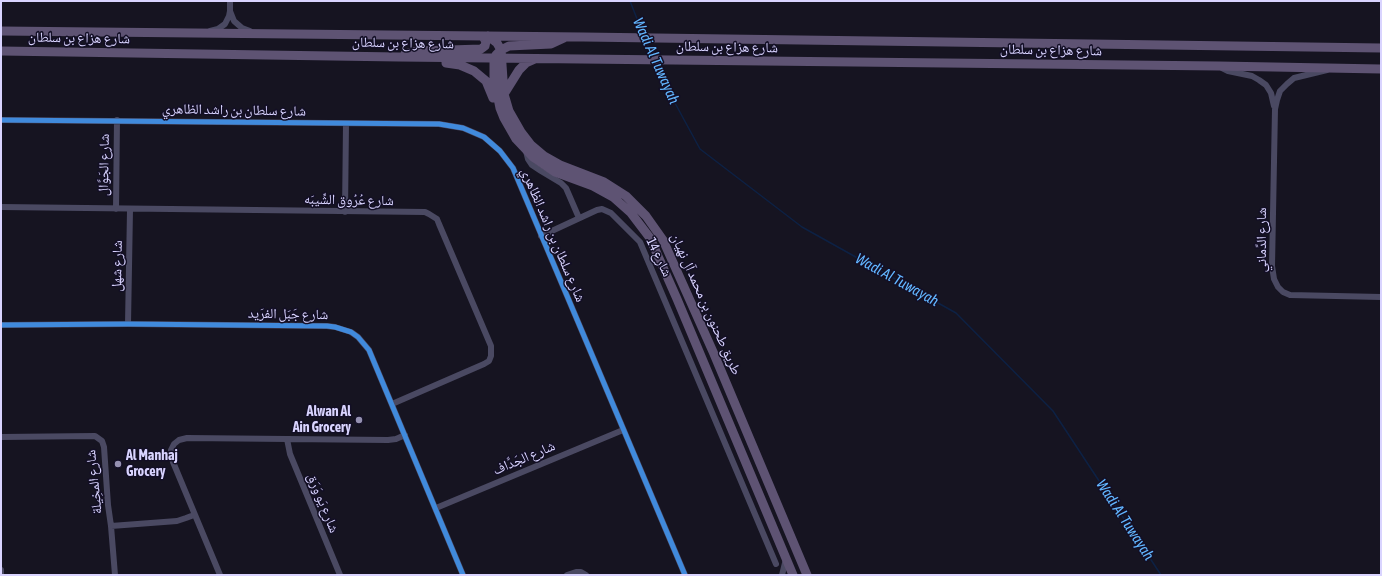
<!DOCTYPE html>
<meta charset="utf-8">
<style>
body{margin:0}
#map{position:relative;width:1382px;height:576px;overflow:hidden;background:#161421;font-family:"Asap Condensed",sans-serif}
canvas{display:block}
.frame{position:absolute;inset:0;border:2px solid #d9d4ff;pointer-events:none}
</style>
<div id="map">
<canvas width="1382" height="576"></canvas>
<div class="frame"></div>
</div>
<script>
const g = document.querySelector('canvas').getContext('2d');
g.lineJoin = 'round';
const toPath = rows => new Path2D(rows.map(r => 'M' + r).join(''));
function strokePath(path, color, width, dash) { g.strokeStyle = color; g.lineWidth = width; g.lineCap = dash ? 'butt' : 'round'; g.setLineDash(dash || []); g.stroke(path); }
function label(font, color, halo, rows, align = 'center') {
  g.font = font + ' "Asap Condensed","Noto Naskh Arabic",sans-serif'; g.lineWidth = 3; g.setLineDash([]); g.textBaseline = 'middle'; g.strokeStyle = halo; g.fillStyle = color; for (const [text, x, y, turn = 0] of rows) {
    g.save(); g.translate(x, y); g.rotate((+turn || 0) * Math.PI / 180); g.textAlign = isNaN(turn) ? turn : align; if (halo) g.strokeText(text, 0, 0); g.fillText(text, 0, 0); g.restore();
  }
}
const stream = toPath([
 [630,1,643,34],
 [646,41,652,56],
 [655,63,663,81,700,149,802,227,956,313,1053,411,1161,575]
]);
const street = toPath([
 [230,1,230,11,234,21,242,28,250,31],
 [210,31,218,29,225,24,229,16,230,11],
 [1222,68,1228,71,1252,76,1259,80,1266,85,1271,93,1274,106],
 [1327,70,1294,78,1287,84,1280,91,1277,100,1275,109,1272,266,1274,279,1278,287,1283,292,1290,295,1381,297],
 [1,120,439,124,463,128,484,137,500,151,513,168,685,575],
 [526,151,528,159,532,165,541,171,561,183,566,188,579,218],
 [1,207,425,212,429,214,437,219,439,224,491,346,491,356,489,361,484,364,392,404],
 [116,209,117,120],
 [345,212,346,124],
 [541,236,597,210,602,209,611,213,640,242,776,564],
 [128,324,130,210],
 [1,325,128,324,327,326,335,327,351,332,358,337,369,350,463,575],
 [1,437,95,436,102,441,104,447,108,505,111,526,115,575],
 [287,439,290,454,340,575],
 [436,508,623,430],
 [111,526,177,521,186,518,194,515],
 [1,570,1,575],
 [220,575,173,462,171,450,174,444,179,440,187,438,388,440,396,439,405,435],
 [567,575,576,572,581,572,586,575],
 [782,575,786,559]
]);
const primary = toPath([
 [1,31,583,37,1381,48],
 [488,36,497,43,501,50,504,94,509,111,521,132,531,145,544,156,560,165,604,182,626,196,646,216,663,240,714,354,807,575],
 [564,38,551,44,509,46,501,50,496,55,494,63,494,78,500,108,504,118,516,139,533,157,555,172,593,186,613,197,631,213,650,238,677,299,793,575],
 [1,51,399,57,1219,66,1381,69],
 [405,54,418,51,481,49,485,46,486,41,482,36],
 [446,63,460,65,474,71,486,81,493,98],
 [504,94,519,70,526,63,535,59]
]);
const cycleway = toPath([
 [1,120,439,124,463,128,484,137,500,151,513,168,685,575],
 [1,325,128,324,327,326,335,327,351,332,358,337,369,350,463,575]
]);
const markers = [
 [359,420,4,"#9591b1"],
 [118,464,4,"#9591b1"]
];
const streetNames = [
 ["شارع هزاع بن سلطان",79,38,1],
 ["شارع هزاع بن سلطان",403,43,1],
 ["شارع هزاع بن سلطان",727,47,1],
 ["شارع هزاع بن سلطان",1051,50,1],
 ["شارع سلطان بن راشد الظاهري",234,110,1],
 ["شارع الجَوَّال",104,165,-89],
 ["شارع عُرُوق الشِّيبَه",349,200,1],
 ["شارع سلطان بن راشد الظاهري",553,235,67],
 ["شارع الدِّماني",1262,240,-90],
 ["شارع 14",659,257,64],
 ["شارع شهل",117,266,-89],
 ["طريق طحنون بن محمد آل نهيان",706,304,66],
 ["شارع جَبَل الفرَيد",288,314,1],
 ["شارع الجَدَّاف",524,458,-23],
 ["شارع المخِيلة",94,482,-96],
 ["شارع يَو وَرَق",323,503,68]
];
const poiNames = [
 ["Alwan Al",351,412],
 ["Ain Grocery",351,428],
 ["Al Manhaj",126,456,"left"],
 ["Grocery",126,472,"left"]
];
const waterNames = [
 ["Wadi Al Tuwayah",656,61,66],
 ["Wadi Al Tuwayah",897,280,29],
 ["Wadi Al Tuwayah",1125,520,57]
];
strokePath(stream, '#0d2144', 1.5);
strokePath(street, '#4a4962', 6);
strokePath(primary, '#5e5373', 9);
strokePath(cycleway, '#408adc', 5);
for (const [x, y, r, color] of markers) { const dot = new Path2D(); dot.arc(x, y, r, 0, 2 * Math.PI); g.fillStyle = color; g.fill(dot); strokePath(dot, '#130f26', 1.5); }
label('14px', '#d9d4ff', '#130f26', streetNames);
label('bold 14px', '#d9d4ff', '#130f26', poiNames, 'right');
label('italic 15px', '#62b6ff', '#130f26', waterNames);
</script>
